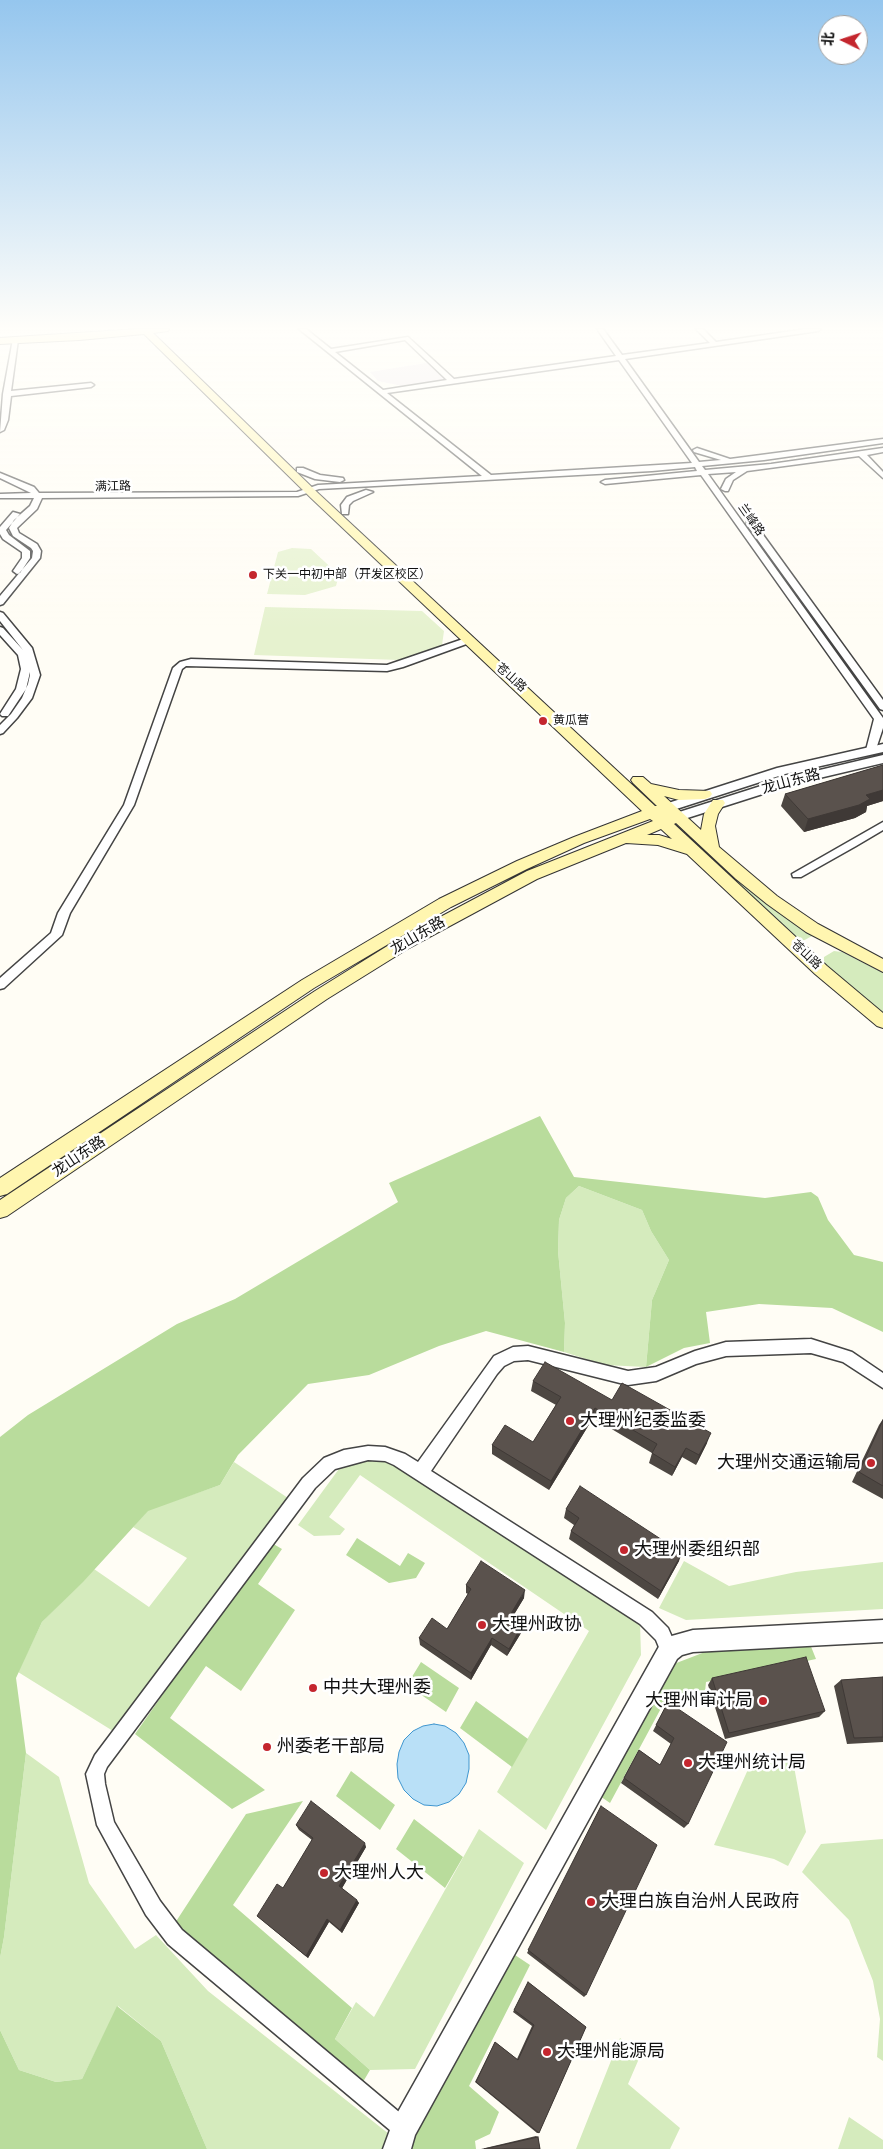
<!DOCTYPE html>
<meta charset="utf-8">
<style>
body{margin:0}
#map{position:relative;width:883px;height:2149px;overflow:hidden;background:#fffdf5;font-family:"Times New Roman","Noto Sans SC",serif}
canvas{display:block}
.north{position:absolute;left:818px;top:15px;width:50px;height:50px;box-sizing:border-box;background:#fff;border:1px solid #a0a0a0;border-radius:50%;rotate:274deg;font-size:14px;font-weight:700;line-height:20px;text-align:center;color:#111}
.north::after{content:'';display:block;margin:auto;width:18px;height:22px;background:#c4262e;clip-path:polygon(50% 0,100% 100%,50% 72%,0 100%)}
</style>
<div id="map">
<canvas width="883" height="2149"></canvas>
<div class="north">北</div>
</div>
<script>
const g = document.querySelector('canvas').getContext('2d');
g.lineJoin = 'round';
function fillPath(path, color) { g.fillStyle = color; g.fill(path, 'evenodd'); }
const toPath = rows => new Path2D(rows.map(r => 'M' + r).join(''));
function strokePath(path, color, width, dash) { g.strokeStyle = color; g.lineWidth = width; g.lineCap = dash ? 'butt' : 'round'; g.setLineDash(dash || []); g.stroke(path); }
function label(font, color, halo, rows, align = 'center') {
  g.font = font + ' "Times New Roman","Noto Sans SC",serif'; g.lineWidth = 5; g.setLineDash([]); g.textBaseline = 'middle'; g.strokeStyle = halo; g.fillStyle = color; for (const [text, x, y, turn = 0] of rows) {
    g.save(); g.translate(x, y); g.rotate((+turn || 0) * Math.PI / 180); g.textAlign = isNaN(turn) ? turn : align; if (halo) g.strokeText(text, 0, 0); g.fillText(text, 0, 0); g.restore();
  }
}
const industrial = toPath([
 [432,362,449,380,407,387,378,381,370,372]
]);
const green = toPath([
 [708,852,812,935,812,936,801,942,702,853],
 [834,951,842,952,883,973,883,1015,827,967,824,961,824,957],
 [579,1186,642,1210,651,1231,669,1260,652,1300,646,1367,605,1365,564,1352,565,1323,558,1251,559,1220,566,1198],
 [382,1457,640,1623,641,1655,546,1830,497,1792,589,1631,360,1475,329,1517,345,1529,340,1535,314,1536,298,1525,344,1462],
 [234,1462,288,1498,113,1731,18,1672,42,1622,94,1569,149,1607,187,1558,133,1527,148,1510,220,1485],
 [684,1561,729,1586,796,1572,883,1562,883,1609,686,1620,659,1608],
 [26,1753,59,1777,89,1883,135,1949,156,1935,208,1991,389,2134,385,2149,207,2149,161,2041,118,2006,82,2079,56,2082,19,2070,0,2030,0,1958,4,1937],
 [793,1761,806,1832,788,1866,774,1859,714,1845,750,1765],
 [479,1829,524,1863,415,2069,370,2070,335,2039,356,2002,374,2017],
 [883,1839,883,2061,877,2057,880,2019,873,1981,849,1920,802,1872,821,1844],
 [620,2038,641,2054,628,2084,680,2128,670,2149,576,2149],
 [849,2117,883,2140,883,2149,838,2149]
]);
const forest = toPath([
 [540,1116,574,1177,765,1198,811,1192,818,1197,828,1220,854,1255,883,1262,883,1332,832,1308,759,1304,706,1312,710,1343,684,1348,646,1367,652,1300,669,1260,651,1231,642,1210,579,1186,566,1198,559,1220,558,1251,565,1323,564,1352,486,1331,439,1346,369,1375,308,1384,238,1455,220,1485,148,1511,83,1582,42,1622,16,1678,26,1753,4,1937,0,1958,0,1437,28,1415,177,1324,235,1299,398,1202,389,1183],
 [357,1538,400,1566,408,1553,425,1563,416,1578,389,1583,346,1555],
 [270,1542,282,1549,258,1584,295,1610,241,1691,206,1666,170,1718,265,1790,232,1809,135,1734],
 [810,1644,816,1659,706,1682,705,1692,666,1699,610,1803,597,1794,666,1667,718,1647],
 [421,1662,459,1688,446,1712,407,1685],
 [476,1701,528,1739,512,1767,460,1728],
 [351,1771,395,1805,380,1830,336,1796],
 [303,1801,233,1905,352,2008,335,2039,370,2070,360,2087,175,1923,246,1814],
 [414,1819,463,1857,445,1888,396,1849],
 [509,1951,530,1965,469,2086,499,2112,490,2134,475,2141,476,2149,409,2149,413,2138],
 [117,2006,161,2041,207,2149,0,2149,0,2030,19,2070,56,2082,82,2079]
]);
const pitch = toPath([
 [292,548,311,549,339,575,336,586,305,595,267,594,278,552],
 [265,607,422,611,444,631,442,645,399,660,254,655]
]);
const water = toPath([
 [434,1724,445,1726,456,1733,464,1743,469,1755,469,1769,466,1783,459,1794,449,1802,437,1806,424,1805,413,1799,404,1790,398,1778,397,1764,399,1752,404,1740,413,1731,423,1726,434,1724]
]);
const minor = toPath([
 [299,329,306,329,331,349,408,337,454,379,616,356,597,329,603,329,622,355,710,343,696,329,703,329,716,342,806,329,821,329,818,331,625,359,699,462,721,460,694,452,693,450,697,448,730,459,883,439,883,443,764,460,702,466,705,470,771,464,883,448,883,452,867,455,883,472,883,478,859,456,747,471,733,480,728,491,725,491,721,489,726,479,736,472,708,474,883,718,883,728,875,752,871,753,866,750,874,719,701,475,605,484,601,482,605,480,697,471,695,467,652,471,319,489,298,496,42,498,37,509,17,528,19,533,37,544,41,551,40,558,3,604,0,605,0,596,32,558,33,551,31,548,13,536,9,528,14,520,30,506,34,498,0,498,0,494,31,493,0,478,0,473,34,487,39,493,297,492,318,485,482,476,299,329],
 [405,340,447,380,383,390,335,352,405,340],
 [619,360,692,463,491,475,387,393,619,360],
 [13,339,18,340,11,391,91,383,94,385,91,387,11,396,8,420,4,430,0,432,3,394,13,339],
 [297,468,303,468,320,475,343,478,344,480,340,482,315,479,297,472,297,468],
 [366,490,373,492,353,501,349,505,348,514,342,514,341,505,347,497,366,490],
 [13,512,20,514,6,530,9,535,30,551,30,558,20,573,17,574,13,571,22,558,22,552,3,539,0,534,0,527,13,512],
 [747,521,753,521,883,700,883,710,880,709,747,525,747,521],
 [0,612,3,613,32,648,40,675,32,698,17,718,3,733,0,734,0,725,11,714,22,698,28,684,30,675,30,672,26,689,8,716,2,716,0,714,16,689,21,669,18,655,0,635,0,627,3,628,23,650,0,621,0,612],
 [469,637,472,638,472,642,403,667,387,671,186,666,182,669,134,805,70,913,62,935,4,988,0,989,0,978,51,933,58,913,124,805,173,668,180,662,191,659,387,665,469,637],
 [883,822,883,830,856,846,801,877,793,877,792,874,883,822],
 [811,1339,852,1352,883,1373,883,1388,843,1362,811,1353,726,1356,696,1364,656,1381,628,1385,528,1360,514,1361,504,1366,497,1374,431,1471,652,1612,668,1628,678,1651,675,1657,669,1660,663,1657,656,1640,640,1624,394,1465,385,1461,368,1460,335,1469,315,1488,107,1767,104,1774,105,1784,114,1822,160,1901,182,1930,411,2122,414,2129,411,2136,404,2139,397,2136,168,1944,146,1915,97,1825,86,1774,95,1755,303,1478,324,1458,344,1450,368,1446,385,1447,405,1454,418,1462,494,1356,513,1347,528,1346,628,1371,656,1367,695,1351,726,1342,811,1339]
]);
const tertiary = toPath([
 [883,744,883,752,785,774,667,812,662,811,660,808,662,805,777,768,883,744],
 [883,755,883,763,794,784,678,821,673,820,671,817,673,814,786,778,883,755],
 [883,1620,883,1642,693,1652,682,1655,677,1659,415,2135,411,2149,383,2149,394,2119,661,1643,668,1637,693,1630,883,1620]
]);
const secondary = toPath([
 [138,329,169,329,168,331,153,333,319,494,655,806,657,806,633,783,631,780,633,777,643,777,651,784,679,790,710,791,712,794,710,797,705,799,679,800,664,796,701,830,704,814,713,800,723,800,725,803,718,814,715,826,719,847,777,896,818,924,883,959,883,972,806,932,767,904,736,879,676,823,674,824,827,966,883,1013,883,1028,877,1026,815,974,687,854,658,845,626,843,537,879,409,948,327,999,7,1216,0,1218,0,1200,315,991,397,940,527,871,653,821,650,819,584,843,527,869,451,907,314,988,7,1194,0,1196,0,1178,302,980,439,899,517,861,574,837,642,811,311,498,144,334,79,340,0,344,0,338,138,329],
 [661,829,672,839,659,835,647,835,661,829]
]);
const wall = toPath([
 [883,765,883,801,867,806,866,812,855,818,804,832,781,806,785,794],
 [533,1381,612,1400,707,1443,696,1465,682,1457,672,1476,649,1463,652,1453,593,1418,549,1490,492,1454,492,1445,533,1442,556,1405,531,1391],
 [883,1419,883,1499,852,1482,879,1425],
 [566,1509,679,1561,658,1599,569,1539,571,1531,574,1525,564,1518],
 [466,1585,524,1598,512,1618,522,1625,521,1633,507,1656,491,1645,471,1680,420,1645,419,1638,447,1629,468,1594,466,1593],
 [883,1677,883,1742,847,1744,834,1686,841,1680],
 [712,1678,825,1711,819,1717,725,1739,708,1685],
 [668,1702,688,1824,684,1828,621,1783,639,1750,660,1765,671,1744,653,1731],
 [601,1806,586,1995,584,1997,527,1953],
 [296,1825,366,1847,342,1888,359,1903,342,1933,329,1922,308,1958,257,1916,283,1888,312,1840,299,1830],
 [528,1982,586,2027,539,2133,537,2133,475,2082,495,2042,517,2059,532,2026,513,2012],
 [536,2136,538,2137,540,2149,481,2149]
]);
const shadedWall = toPath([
 [883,790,883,801,867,806,866,812,855,818,804,832,808,819,866,795],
 [595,1408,593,1418,549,1490,551,1481],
 [711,1433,707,1443,696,1465,699,1455],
 [686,1448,682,1457,672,1476,675,1467],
 [682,1553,679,1561,658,1599,661,1591],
 [525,1590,524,1598,508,1624,509,1617],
 [522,1625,521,1633,507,1656,509,1649],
 [492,1638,491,1645,471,1680,471,1673],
 [365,1843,366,1847,341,1890,339,1886],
 [357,1900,359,1903,342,1933,340,1930],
 [327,1919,329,1922,308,1958,306,1956]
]);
const building = toPath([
 [883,765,883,790,866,795,870,799,859,805,808,819,785,794,883,765],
 [545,1362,612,1400,622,1383,711,1433,699,1455,686,1448,675,1467,652,1453,657,1444,595,1408,551,1481,492,1445,505,1425,533,1442,561,1397,533,1381,545,1362],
 [883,1420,883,1486,859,1472,883,1420],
 [580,1486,682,1553,661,1591,571,1531,579,1518,566,1509,580,1486],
 [481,1561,525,1590,509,1617,522,1625,509,1649,492,1638,471,1673,419,1638,432,1618,447,1629,471,1589,466,1585,481,1561],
 [806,1657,825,1711,729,1733,712,1678,806,1657],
 [883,1677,883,1737,854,1738,841,1680,883,1677],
 [668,1702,727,1742,688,1824,624,1778,639,1750,660,1765,674,1738,656,1725,668,1702],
 [311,1801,365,1843,339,1886,357,1900,340,1930,327,1919,306,1956,257,1916,277,1884,283,1888,313,1838,296,1825,311,1801],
 [601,1806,657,1845,586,1995,528,1950,601,1806],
 [528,1982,586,2027,539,2133,476,2082,495,2042,518,2060,534,2025,514,2010,528,1982],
 [538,2137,540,2149,484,2149,538,2137]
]);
const markers = [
 [253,575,5,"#c4262e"],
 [543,721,5,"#c4262e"],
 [570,1421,5,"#c4262e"],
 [871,1463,5,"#c4262e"],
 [624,1550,5,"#c4262e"],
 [482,1625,5,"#c4262e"],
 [313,1688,5,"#c4262e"],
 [763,1701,5,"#c4262e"],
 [267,1747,5,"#c4262e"],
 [688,1763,5,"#c4262e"],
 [324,1873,5,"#c4262e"],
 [591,1902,5,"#c4262e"],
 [547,2052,5,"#c4262e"]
];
const farStreetnames = [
 ["满江路",113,487,-1],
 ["兰峰路",751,520,55],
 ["苍山路",511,678,42],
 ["苍山路",806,955,43]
];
const farPoinames = [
 ["下关一中初中部（开发区校区）",263,575],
 ["黄瓜营",553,721]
];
const streetNames = [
 ["龙山东路",791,782,-15],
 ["龙山东路",418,936,-30],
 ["龙山东路",79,1157,-34]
];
const nearPoinames = [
 ["大理州纪委监委",580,1421],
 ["大理州交通运输局",861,1463,"right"],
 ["大理州委组织部",634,1550],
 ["大理州政协",492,1625],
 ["中共大理州委",323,1688],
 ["大理州审计局",753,1701,"right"],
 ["州委老干部局",277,1747],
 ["大理州统计局",698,1763],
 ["大理州人大",334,1873],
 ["大理白族自治州人民政府",601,1902],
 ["大理州能源局",557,2052]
];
fillPath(industrial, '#eee6ef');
fillPath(green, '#d5ebbd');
fillPath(forest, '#b9dc9c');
fillPath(pitch, '#e6f2cf');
fillPath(water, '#b9e0f7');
strokePath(water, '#3f96cf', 1);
strokePath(minor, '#444', 3);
strokePath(tertiary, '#444', 3);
strokePath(secondary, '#333', 2);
fillPath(minor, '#fff');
fillPath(tertiary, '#fff');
fillPath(secondary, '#fff6b0');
fillPath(wall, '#4d4742');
fillPath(shadedWall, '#3f3936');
fillPath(building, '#5a524d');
strokePath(building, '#3f3936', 1);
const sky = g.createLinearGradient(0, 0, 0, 630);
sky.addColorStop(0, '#95c6ee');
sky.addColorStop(0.52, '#fffefa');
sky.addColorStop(1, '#fffefa00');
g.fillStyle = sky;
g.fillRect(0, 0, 883, 630);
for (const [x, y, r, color] of markers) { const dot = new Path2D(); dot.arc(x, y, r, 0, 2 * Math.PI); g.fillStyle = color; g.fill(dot); strokePath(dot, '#fff', 2); }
label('12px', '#111', '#fff', farStreetnames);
label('12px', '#111', '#fff', farPoinames, 'left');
label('15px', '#111', '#fff', streetNames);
label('18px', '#111', '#fff', nearPoinames, 'left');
</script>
